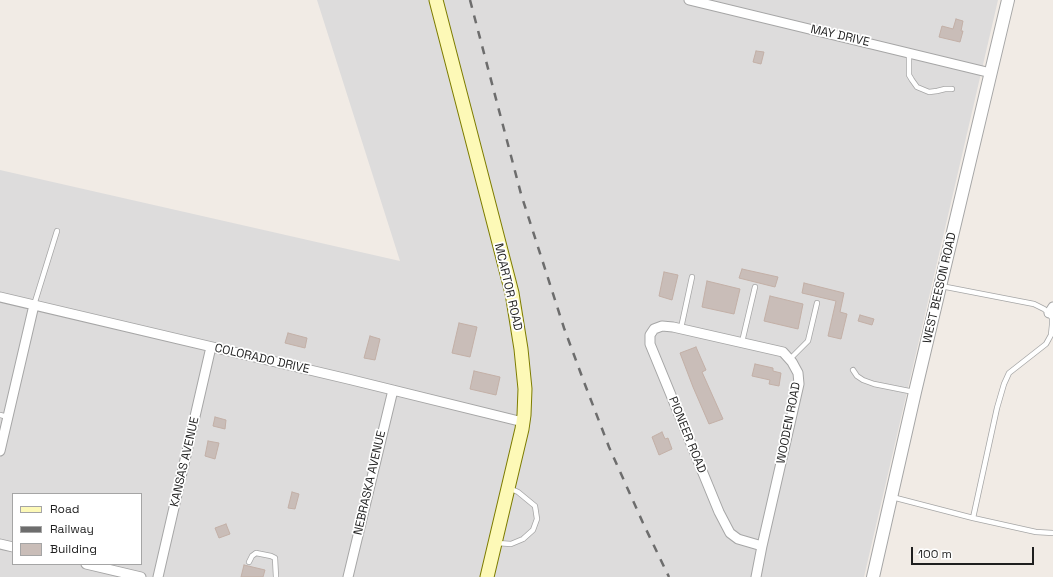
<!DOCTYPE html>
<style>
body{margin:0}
#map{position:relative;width:1053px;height:577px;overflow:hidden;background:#f1ebe5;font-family:"Space Grotesk",sans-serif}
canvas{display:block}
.legend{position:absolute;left:12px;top:493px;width:130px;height:72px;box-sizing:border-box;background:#fff;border:1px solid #a5a5a5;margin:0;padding:5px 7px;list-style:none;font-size:12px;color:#1f1f1f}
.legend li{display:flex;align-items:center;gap:8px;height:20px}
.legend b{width:20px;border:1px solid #a5a5a5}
.scale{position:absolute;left:911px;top:547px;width:123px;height:18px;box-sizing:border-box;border:2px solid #1f1f1f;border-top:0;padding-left:5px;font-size:12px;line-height:14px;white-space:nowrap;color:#1f1f1f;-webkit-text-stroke:3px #fff;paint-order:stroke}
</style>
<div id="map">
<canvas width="1053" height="577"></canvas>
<ul class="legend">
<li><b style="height:5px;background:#fdf9b7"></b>Road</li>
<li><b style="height:5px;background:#6d6d6d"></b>Railway</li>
<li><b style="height:11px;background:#c9bdb8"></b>Building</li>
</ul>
<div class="scale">100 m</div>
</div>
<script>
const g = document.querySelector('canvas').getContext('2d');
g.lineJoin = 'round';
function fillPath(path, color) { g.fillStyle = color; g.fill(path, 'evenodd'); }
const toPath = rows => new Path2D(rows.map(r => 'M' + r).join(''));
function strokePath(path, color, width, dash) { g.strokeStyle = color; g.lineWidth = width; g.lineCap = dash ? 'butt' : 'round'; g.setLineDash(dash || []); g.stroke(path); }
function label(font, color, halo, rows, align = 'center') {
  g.font = font + ' "Space Grotesk",sans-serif'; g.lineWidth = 3.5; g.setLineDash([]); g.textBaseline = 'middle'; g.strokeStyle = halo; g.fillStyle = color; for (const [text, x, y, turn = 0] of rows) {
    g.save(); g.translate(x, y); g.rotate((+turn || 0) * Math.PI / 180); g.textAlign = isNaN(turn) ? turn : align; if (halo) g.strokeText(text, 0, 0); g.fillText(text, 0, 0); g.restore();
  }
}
const residential = toPath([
 [317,0,998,0,864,577,0,577,0,170,400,261],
 [13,494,141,494,141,564,13,564]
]);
const building = toPath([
 [956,19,963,21,961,31,963,31,960,42,939,37,942,26,953,29,956,19],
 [756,51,764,52,761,64,753,62,756,51],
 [742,269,778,277,775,287,739,278,742,269],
 [664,272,678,275,672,300,659,296,664,272],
 [707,281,740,289,734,314,702,307,707,281],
 [804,283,844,293,840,312,847,314,841,339,828,336,836,301,802,293,804,283],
 [770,296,803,304,798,329,764,321,770,296],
 [860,315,874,319,872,325,858,321,860,315],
 [459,323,477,327,470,357,452,353,459,323],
 [288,333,307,338,305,348,285,343,288,333],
 [370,336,380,339,375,360,364,358,370,336],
 [696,347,706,370,702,372,723,419,709,424,693,387,680,353,696,347],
 [755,364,773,368,773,371,781,373,779,386,769,384,770,380,752,376,755,364],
 [474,371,500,377,496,395,470,389,474,371],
 [215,417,226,420,225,429,213,426,215,417],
 [662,432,665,439,668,438,672,449,659,455,652,437,662,432],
 [208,441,219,443,215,459,205,456,208,441],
 [292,492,299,494,295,509,288,508,292,492],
 [226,524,230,534,219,538,215,528,226,524],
 [244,565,265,570,263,577,241,577,244,565]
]);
const service = toPath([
 [909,52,909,75,912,80,917,87,929,92,937,91,945,89,952,89],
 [941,286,1034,304,1044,309,1049,313,1052,318,1052,325,1051,335,1046,344,1009,373,1004,384,997,408,973,518],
 [34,305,57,231],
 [681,328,692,277],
 [742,342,755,287],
 [790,359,808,341,817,303],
 [853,370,857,376,863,380,874,384,914,392],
 [0,415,8,417],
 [892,497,973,518,1036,532,1053,533],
 [497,543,511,544,523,539,533,530,537,519,535,506,518,492,509,488],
 [249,562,252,556,256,553,271,556,275,558,276,577]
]);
const minor = toPath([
 [689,0,991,73],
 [0,297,348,379,523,422],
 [1049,313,1053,307],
 [0,451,34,305],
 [0,544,13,547],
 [86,564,141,577],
 [158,577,211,347],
 [348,577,393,390],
 [756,577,762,546,799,384,798,373,792,362,783,352,673,327,662,326,654,329,650,335,650,344,719,512,730,533,738,539,762,546]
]);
const tertiary = toPath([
 [873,577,915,392,1008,0]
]);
const secondary = toPath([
 [436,0,512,293,521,349,525,389,524,415,522,429,487,577]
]);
const rail = toPath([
 [470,0,521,194,564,328,584,382,609,447,643,523,669,577]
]);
const streetNames = [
 ["MAY DRIVE",840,36,13],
 ["MCARTOR ROAD",508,287,77],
 ["WEST BEESON ROAD",940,288,-77],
 ["COLORADO DRIVE",262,359,13],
 ["WOODEN ROAD",789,423,-79],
 ["PIONEER ROAD",687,435,68],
 ["KANSAS AVENUE",185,462,-77],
 ["NEBRASKA AVENUE",370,483,-77]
];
fillPath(residential, '#dddcdc');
fillPath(building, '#c9bdb8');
strokePath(building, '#c3b0a7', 1);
strokePath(service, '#a6a6a6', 6);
strokePath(minor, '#a6a6a6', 11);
strokePath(tertiary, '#a6a6a6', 14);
strokePath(secondary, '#7d7c00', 15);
strokePath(service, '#fff', 4.5);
strokePath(minor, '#fff', 9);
strokePath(tertiary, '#fff', 12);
strokePath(secondary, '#fdf9b7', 13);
strokePath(rail, '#6d6d6d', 2.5, [8, 8]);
label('12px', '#1f1f1f', '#fff', streetNames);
</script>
